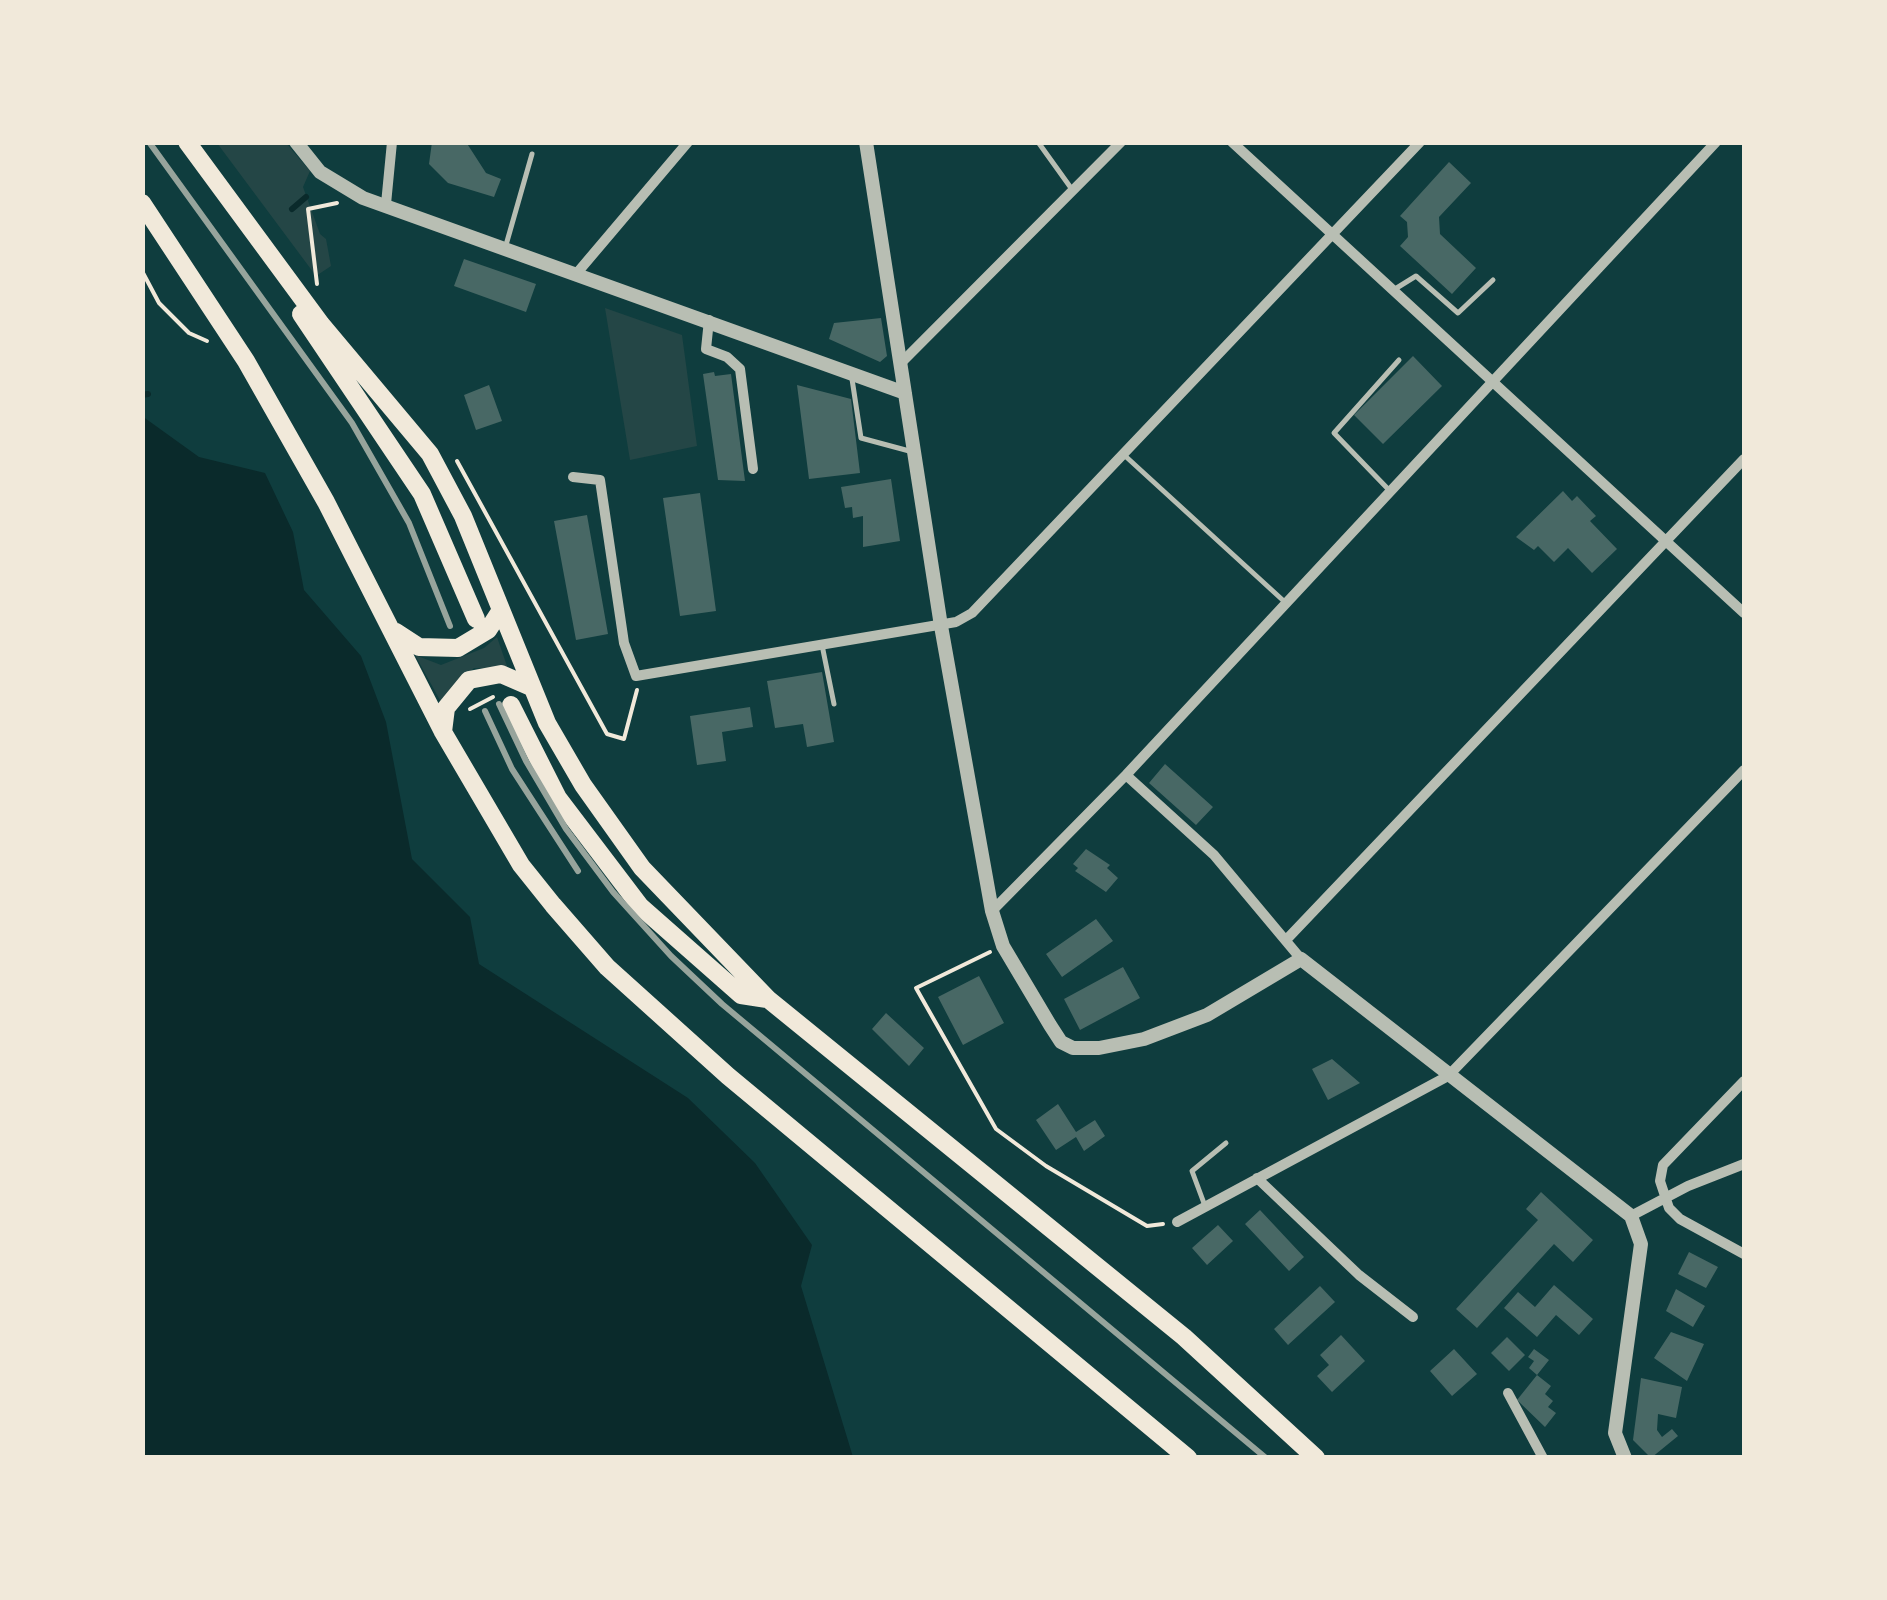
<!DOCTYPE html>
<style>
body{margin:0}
#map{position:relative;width:1887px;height:1600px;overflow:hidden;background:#0f3d3e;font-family:"Noto Sans",sans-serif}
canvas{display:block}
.frame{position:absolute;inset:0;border:145px solid #f1e9da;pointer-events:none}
</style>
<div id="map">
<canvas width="1887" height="1600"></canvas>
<div class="frame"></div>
</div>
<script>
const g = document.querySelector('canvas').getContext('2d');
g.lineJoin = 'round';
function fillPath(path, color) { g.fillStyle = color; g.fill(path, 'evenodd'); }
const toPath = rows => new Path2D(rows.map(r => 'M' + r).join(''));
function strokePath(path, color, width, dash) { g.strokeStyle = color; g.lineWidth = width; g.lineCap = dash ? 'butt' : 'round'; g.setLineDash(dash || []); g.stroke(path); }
const green = toPath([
 [217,143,286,143,310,171,303,187,320,234,326,239,331,266,316,276],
 [605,308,682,335,697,446,630,460],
 [497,637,508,669,474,668,441,702,415,655,441,665,484,648]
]);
const water = toPath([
 [142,416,199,457,265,473,293,532,304,590,361,656,386,722,412,859,470,917,479,964,688,1098,755,1163,812,1245,801,1286,853,1457,143,1457]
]);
const stream = toPath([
 [292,209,306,197],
 [142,395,148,394]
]);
const building = toPath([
 [432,142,466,142,486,173,501,179,494,197,448,183,429,164],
 [1449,162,1471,183,1439,217,1440,234,1476,268,1452,294,1400,246,1408,237,1407,222,1400,216],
 [464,259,536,284,526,312,454,286],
 [881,318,887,356,880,362,829,339,834,323],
 [1413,356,1442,386,1383,444,1354,415],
 [714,372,715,376,731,374,745,481,718,480,703,374],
 [489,385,502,421,476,430,464,395],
 [797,385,851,399,860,473,809,479],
 [891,479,900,541,863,547,863,516,853,518,852,507,845,508,841,487],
 [1563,491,1572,501,1577,496,1596,516,1590,521,1617,549,1592,573,1568,548,1554,562,1538,546,1534,550,1516,537],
 [700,493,716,611,680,616,663,498],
 [587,515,608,634,576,640,554,521],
 [822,672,834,742,807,747,803,724,775,728,767,681],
 [750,707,753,727,722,732,726,761,697,765,690,716],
 [1165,764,1213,807,1196,825,1149,783],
 [1086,849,1110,865,1107,868,1118,878,1106,892,1075,871,1078,868,1073,864],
 [1096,919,1113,941,1062,977,1046,954],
 [1123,967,1140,998,1080,1030,1064,999],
 [979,976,1004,1023,963,1045,938,997],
 [886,1013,924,1048,909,1066,872,1029],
 [1332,1059,1360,1083,1328,1100,1312,1069],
 [1058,1104,1076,1132,1095,1120,1105,1136,1084,1151,1076,1137,1056,1150,1036,1120],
 [1541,1192,1593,1240,1573,1262,1554,1244,1477,1328,1456,1309,1538,1220,1526,1209],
 [1260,1210,1304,1257,1289,1271,1245,1224],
 [1218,1225,1233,1241,1207,1265,1192,1248],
 [1689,1252,1718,1267,1706,1288,1678,1274],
 [1554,1285,1593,1319,1579,1335,1556,1315,1537,1337,1504,1308,1518,1292,1535,1307],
 [1320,1286,1335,1302,1288,1345,1274,1329],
 [1676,1289,1705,1306,1693,1327,1666,1311],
 [1671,1332,1704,1344,1687,1381,1654,1358],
 [1341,1335,1365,1361,1332,1392,1317,1376,1329,1365,1320,1355],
 [1507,1337,1525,1355,1509,1371,1491,1353],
 [1454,1349,1477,1374,1452,1396,1430,1371],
 [1534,1349,1549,1360,1537,1375,1529,1368,1534,1361,1528,1357],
 [1537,1375,1551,1386,1545,1394,1553,1401,1548,1407,1556,1413,1545,1427,1517,1400],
 [1641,1378,1682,1387,1676,1418,1658,1414,1657,1430,1662,1437,1672,1429,1678,1436,1651,1458,1633,1440]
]);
const path = toPath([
 [142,271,159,303,189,333,207,341],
 [317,284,308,209,337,203],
 [457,461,607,734,624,739,637,690],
 [470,709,493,697],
 [990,952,916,988,996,1129,1046,1166,1147,1226,1163,1224]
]);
const service = toPath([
 [1038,142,1071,188],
 [506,245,532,154],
 [1395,289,1416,276,1458,313,1493,280],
 [852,379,861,438,913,452],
 [1123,454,1287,604],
 [1389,490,1334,433,1399,360],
 [822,645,834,704],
 [1205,1206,1192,1171,1226,1143]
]);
const minor = toPath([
 [1232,142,1744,613],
 [386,204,392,142],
 [577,273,688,142],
 [709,320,706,349,727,357,740,369,753,469],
 [900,364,1121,142],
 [573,477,600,480,624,643,636,676,956,622,972,613,1420,142],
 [1126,775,1214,855,1301,959],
 [992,911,1126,775,1716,142],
 [1287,939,1744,459],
 [1744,1081,1663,1165,1660,1181,1669,1208,1680,1219,1744,1254],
 [1257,1178,1359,1275,1413,1317],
 [1631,1216,1688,1186,1744,1164],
 [1177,1222,1448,1076,1744,770],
 [1508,1393,1543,1458]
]);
const tertiary = toPath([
 [296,142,320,172,363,198,905,393],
 [866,142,941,626,992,911,1003,946,1050,1025,1061,1042,1073,1048,1099,1048,1144,1039,1207,1015,1301,959,1631,1216,1641,1244,1615,1433,1625,1458]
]);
const primary = toPath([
 [187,142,321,324,430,454,463,516,547,723,583,785,642,868,768,999,1184,1337,1316,1458],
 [142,203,246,361,326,502,443,732,521,865,553,905,607,967,728,1076,1188,1458],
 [301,314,422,494,476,619],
 [396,632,419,647,458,648,488,630,501,610],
 [511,705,558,798,640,906,741,995,767,999],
 [443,732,446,708,469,680,501,674,531,687]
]);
const rail = toPath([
 [149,142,352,423,409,523,450,626],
 [499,704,526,761,566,829,613,892,671,956,722,1004,1266,1458],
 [485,711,512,769,578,871]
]);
fillPath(green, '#244646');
fillPath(water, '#0a2a2b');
strokePath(stream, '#0a2a2b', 6);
fillPath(building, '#486865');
strokePath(path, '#f1e9da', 4);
strokePath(service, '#b8beb3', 5);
strokePath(minor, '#b8beb3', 10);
strokePath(tertiary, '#b8beb3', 14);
strokePath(primary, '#f1e9da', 18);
strokePath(rail, '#97a49c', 6);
</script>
